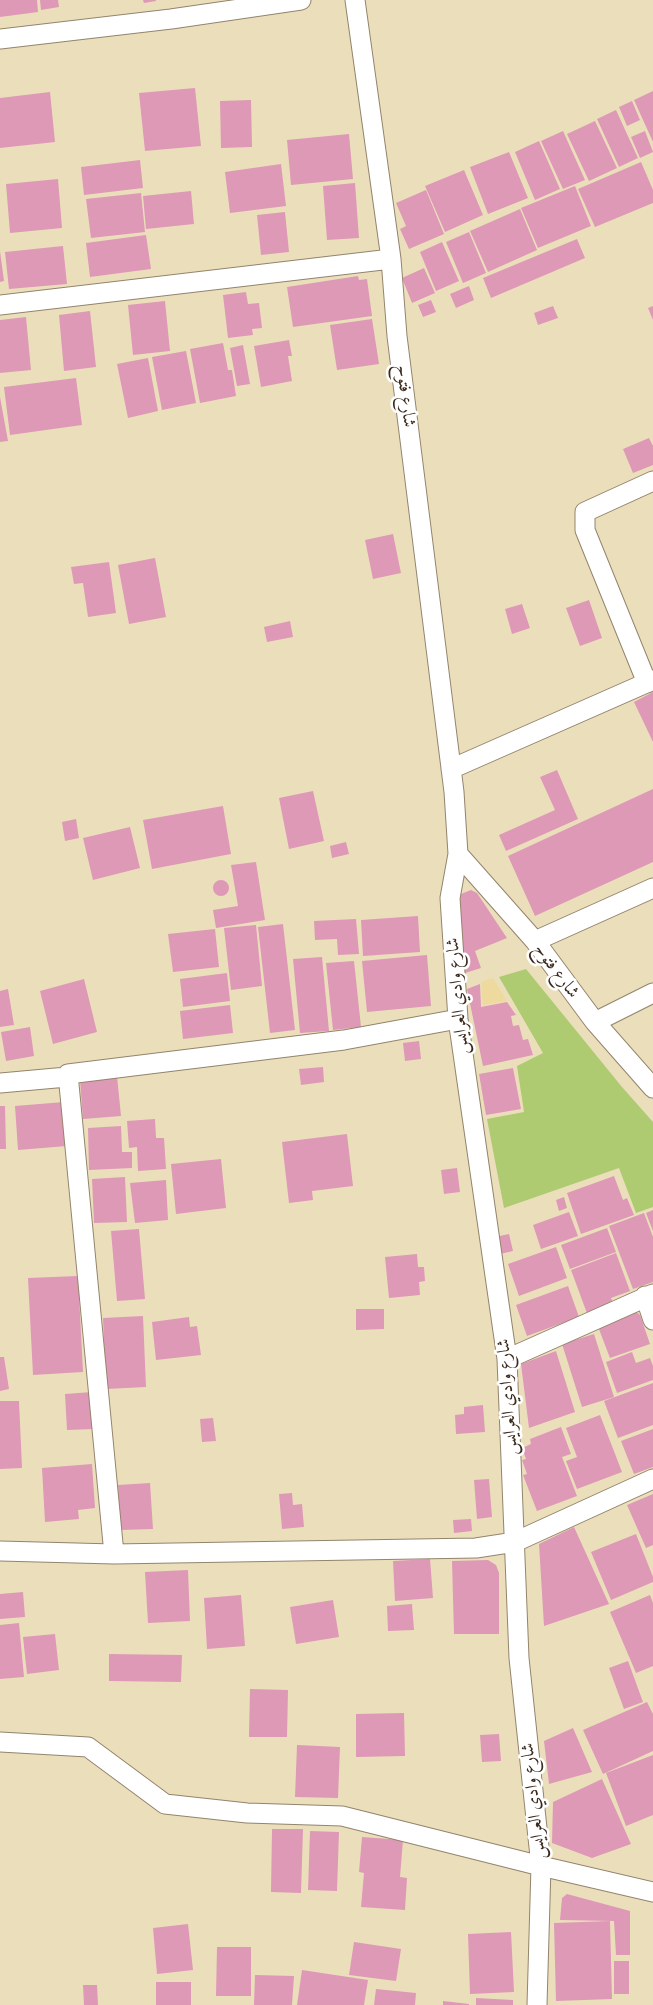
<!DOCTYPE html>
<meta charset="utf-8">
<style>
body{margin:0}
canvas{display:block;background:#ebdebb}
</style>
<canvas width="653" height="2005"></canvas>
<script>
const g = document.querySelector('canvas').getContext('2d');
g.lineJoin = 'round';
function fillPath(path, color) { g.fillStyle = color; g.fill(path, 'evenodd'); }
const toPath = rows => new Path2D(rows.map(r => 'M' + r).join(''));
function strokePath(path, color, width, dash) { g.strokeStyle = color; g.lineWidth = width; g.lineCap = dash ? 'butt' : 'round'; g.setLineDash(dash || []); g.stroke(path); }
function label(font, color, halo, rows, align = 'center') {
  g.font = font + ' "Gentium Book Plus",Amiri,serif'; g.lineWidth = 5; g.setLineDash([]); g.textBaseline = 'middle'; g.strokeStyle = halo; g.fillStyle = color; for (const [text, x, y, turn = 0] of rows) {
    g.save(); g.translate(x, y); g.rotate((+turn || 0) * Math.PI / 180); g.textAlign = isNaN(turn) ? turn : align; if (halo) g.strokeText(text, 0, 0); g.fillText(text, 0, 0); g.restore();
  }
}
const green = toPath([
 [526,969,622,1087,653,1122,653,1207,636,1213,619,1168,504,1208,487,1119,524,1112,517,1066,543,1053,499,977]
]);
const sand = toPath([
 [493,978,507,1001,483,1005,481,982]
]);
const building = toPath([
 [0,0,37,0,38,12,0,17],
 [40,0,58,0,59,7,41,10],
 [143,0,156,0,156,1,144,3],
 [195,88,201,146,145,151,139,93],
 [653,91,653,142,634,100],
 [50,92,55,142,0,148,0,98],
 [251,100,252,147,221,148,220,101],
 [632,101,640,120,627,126,619,107],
 [616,110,638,158,619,167,597,119],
 [595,121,617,168,589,181,567,134],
 [563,131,585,180,563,189,541,141],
 [645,131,653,152,640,158,631,137],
 [349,134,353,179,291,185,287,140],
 [539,141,560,189,535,200,515,152],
 [509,152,528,198,488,214,470,167],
 [140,160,143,188,84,195,81,167],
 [641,162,653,190,653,203,595,227,578,189],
 [281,164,286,206,230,213,225,172],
 [464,170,483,215,445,232,425,186],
 [58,179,62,228,10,233,6,184],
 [355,183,359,238,327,240,323,186],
 [575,186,591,226,538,248,521,208],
 [426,190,444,234,409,249,400,229,406,226,396,203],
 [191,191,194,224,146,229,143,196],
 [141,193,145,232,91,238,86,199],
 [520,209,537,250,488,272,470,231],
 [285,212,289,252,261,255,257,215],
 [469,232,486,273,463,283,446,242],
 [146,235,151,269,90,277,86,243],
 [577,239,585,258,491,298,483,278],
 [442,242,459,281,436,291,420,252],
 [63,246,67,284,9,289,5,252],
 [0,251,4,281,0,282],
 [424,268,435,293,412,303,402,278],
 [358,276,359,280,367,279,372,316,293,327,287,287],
 [469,286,474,300,456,308,450,294],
 [246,292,248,304,259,303,262,328,252,329,253,335,228,338,223,295],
 [431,300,436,312,423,317,418,305],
 [165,301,170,351,133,355,128,305],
 [553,306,558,318,538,325,534,313],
 [653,306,653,320,648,308],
 [90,311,96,367,64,371,59,315],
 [26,317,31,370,0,373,0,320],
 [372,319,379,364,337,370,330,325],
 [289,340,292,356,288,356,292,381,261,387,254,346],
 [223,343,228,370,232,370,236,396,200,403,190,349],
 [243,345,250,384,237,386,230,348],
 [186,351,196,403,162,410,152,357],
 [148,358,158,411,128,418,117,364],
 [76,378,82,425,10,435,4,387],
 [0,397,8,441,0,442],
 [649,438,653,446,653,465,633,473,623,449],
 [393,534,401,573,373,579,365,540],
 [155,558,166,617,129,624,118,565],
 [109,562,116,613,88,617,83,583,74,584,71,567],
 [589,600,602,638,580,646,566,608],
 [522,604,530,628,512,634,505,609],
 [290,621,293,637,267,642,264,627],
 [653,692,653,742,634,702],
 [557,770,578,819,506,851,499,835,555,810,540,777],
 [653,789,653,862,535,916,508,856],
 [313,791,324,841,289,849,279,798],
 [223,806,231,854,152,869,143,820],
 [76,819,79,838,65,841,62,822],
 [130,827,140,868,93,880,83,838],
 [346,842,349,854,332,858,330,846],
 [256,862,265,920,216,928,213,910,238,906,231,865],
 '213 888a8 8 0 1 1 16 0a8 8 0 1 1-16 0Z',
 [471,890,477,893,507,938,475,951,481,968,462,974,460,901,461,894],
 [418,916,420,952,363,956,361,920],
 [356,919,359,954,338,955,337,939,315,940,314,921],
 [283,924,295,1030,270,1033,258,927],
 [256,925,262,986,231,990,224,928],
 [215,929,219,967,173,972,168,934],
 [427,955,431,1006,367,1012,362,961],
 [322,957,329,1031,300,1033,293,959],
 [354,961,361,1027,333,1030,326,963],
 [227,973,230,1001,183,1007,180,979],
 [84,979,97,1032,53,1044,40,991],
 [480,984,481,1007,507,1002,516,1015,511,1016,513,1026,519,1025,523,1040,528,1039,533,1055,483,1066,467,989],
 [8,989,14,1025,0,1027,0,991],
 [230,1005,233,1033,183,1039,180,1011],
 [30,1027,34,1056,6,1061,1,1032],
 [419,1041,421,1059,405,1061,403,1043],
 [323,1067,324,1082,301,1085,299,1069],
 [513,1068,521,1109,486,1115,479,1074],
 [117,1076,121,1116,83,1119,80,1080],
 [64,1102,67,1146,18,1150,15,1106],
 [0,1106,5,1106,6,1149,0,1149],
 [155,1119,156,1138,164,1138,166,1169,138,1171,137,1147,129,1148,127,1121],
 [121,1126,122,1152,132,1152,132,1168,89,1170,88,1128],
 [347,1134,353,1186,312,1191,313,1200,289,1203,282,1142],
 [221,1159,226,1208,176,1214,171,1164],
 [457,1168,460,1192,444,1194,441,1170],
 [614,1176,623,1200,627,1198,634,1215,581,1234,567,1193],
 [125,1177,127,1222,94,1223,92,1179],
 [166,1180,168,1220,135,1223,130,1183],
 [564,1197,567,1208,559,1211,556,1200],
 [653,1210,653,1231,646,1213],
 [569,1212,578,1236,541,1249,533,1225],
 [644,1213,653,1237,653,1282,633,1289,609,1226],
 [607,1228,616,1252,570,1269,561,1245],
 [139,1229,145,1299,117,1301,111,1231],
 [509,1234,513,1251,500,1254,495,1237],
 [556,1247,567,1278,519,1296,508,1264],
 [616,1253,630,1291,611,1298,614,1306,588,1316,571,1270],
 [417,1254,418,1267,424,1267,425,1281,419,1282,420,1295,389,1298,385,1257],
 [78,1276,83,1372,33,1375,28,1278],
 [568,1286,579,1317,527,1336,516,1305],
 [356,1309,384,1309,384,1329,356,1330],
 [634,1310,640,1315,650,1344,610,1358,597,1324],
 [143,1316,146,1387,106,1389,103,1318],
 [189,1317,190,1327,197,1326,201,1355,156,1360,152,1322],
 [594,1334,614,1397,582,1407,562,1344],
 [556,1351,575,1412,529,1428,521,1364],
 [632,1352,636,1363,650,1358,653,1366,653,1380,617,1393,606,1362],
 [0,1357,4,1357,9,1389,0,1391],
 [653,1383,653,1425,618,1438,604,1401],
 [92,1392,94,1429,67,1430,65,1394],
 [0,1401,19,1401,22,1468,0,1469],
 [483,1405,485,1432,456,1434,455,1415,464,1414,464,1407],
 [600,1415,622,1472,577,1489,566,1461,577,1457,566,1428],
 [213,1418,216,1441,202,1442,200,1419],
 [561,1427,571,1454,562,1457,577,1496,537,1511,523,1475,527,1474,522,1460,526,1459,522,1448,531,1444,530,1439],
 [653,1429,653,1467,634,1474,621,1441],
 [92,1464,95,1508,78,1510,79,1519,45,1522,42,1468],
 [489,1479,492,1517,477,1519,474,1480],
 [150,1483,153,1529,120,1530,118,1485],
 [292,1493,293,1505,302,1504,304,1527,282,1529,279,1494],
 [653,1494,653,1545,646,1548,627,1505],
 [471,1519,472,1531,454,1533,453,1520],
 [574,1527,609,1604,544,1626,539,1544],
 [636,1534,653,1577,653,1582,611,1600,591,1552],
 [430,1559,433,1598,395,1601,393,1561],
 [488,1560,496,1565,499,1573,499,1634,454,1634,452,1561],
 [188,1570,190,1621,148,1623,145,1572],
 [23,1592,25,1617,0,1619,0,1594],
 [241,1595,245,1646,207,1649,204,1598],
 [650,1595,653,1603,653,1666,636,1673,610,1612],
 [333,1600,339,1637,296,1644,290,1607],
 [412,1604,414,1630,388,1631,387,1606],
 [19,1623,24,1677,0,1679,0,1625],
 [55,1634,59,1670,27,1674,23,1637],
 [109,1654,182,1655,181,1682,109,1681],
 [628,1661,643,1702,624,1709,609,1668],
 [250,1689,288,1690,287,1737,249,1737],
 [647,1702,653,1714,653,1751,603,1774,583,1730],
 [404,1713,405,1756,356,1757,356,1714],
 [573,1728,592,1772,549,1784,544,1741],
 [499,1734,501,1761,482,1762,480,1735],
 [297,1745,340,1747,338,1798,295,1797],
 [653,1755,653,1815,626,1826,606,1773],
 [602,1779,631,1844,592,1858,552,1843,553,1802],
 [272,1829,303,1829,301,1893,271,1892],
 [310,1831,339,1832,337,1891,308,1890],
 [362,1837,403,1840,400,1877,407,1878,405,1910,361,1907,364,1873,359,1872],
 [567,1894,630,1911,630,1955,616,1955,614,1921,560,1920,562,1898],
 [610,1921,612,1999,556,2001,554,1923],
 [188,1924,193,1970,157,1974,153,1928],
 [511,1932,514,1992,470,1994,468,1934],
 [354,1942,401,1949,396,1981,349,1975],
 [217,1947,251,1947,251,1996,216,1996],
 [614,1961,629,1961,629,1994,614,1994],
 [302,1970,368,1980,364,2005,297,2005],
 [255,1975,294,1976,292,2005,254,2005],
 [156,1982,191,1982,191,2005,156,2005],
 [83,1985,97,1985,98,2005,84,2005],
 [376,1989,416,1993,415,2005,374,2005],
 [476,1998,513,2000,513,2005,476,2005],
 [443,2001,469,2004,469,2005,443,2005]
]);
const street = toPath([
 [355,0,391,259,397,336,454,792,458,854,450,898,458,1019,507,1359,519,1658,541,1866,537,2005],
 [0,39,171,19,301,0],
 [0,305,391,259],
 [647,683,585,530,585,512,653,481],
 [451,769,653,680],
 [458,854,535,941,595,1022,653,1088],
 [535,941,653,888],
 [595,1022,653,993],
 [68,1074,114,1554],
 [0,1083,67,1077,68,1074,344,1040,458,1019],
 [645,1296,653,1320],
 [507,1359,653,1294],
 [0,1551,114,1554,476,1548,515,1542,653,1479],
 [0,1742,88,1747,165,1804,247,1813,342,1816,541,1866,653,1892]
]);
const streetNames = [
 ["شارع فتوح",405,396,83],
 ["شارع فتوح",556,971,53],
 ["شارع وادي العرايس",458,996,-95],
 ["شارع وادي العرايس",508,1397,-94],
 ["شارع وادي العرايس",534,1801,-96]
];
fillPath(green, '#aecb71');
fillPath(sand, '#eeda9e');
fillPath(building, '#de99b7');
strokePath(street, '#93846c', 21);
strokePath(street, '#fff', 19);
label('18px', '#3b2a1e', '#fff', streetNames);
</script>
